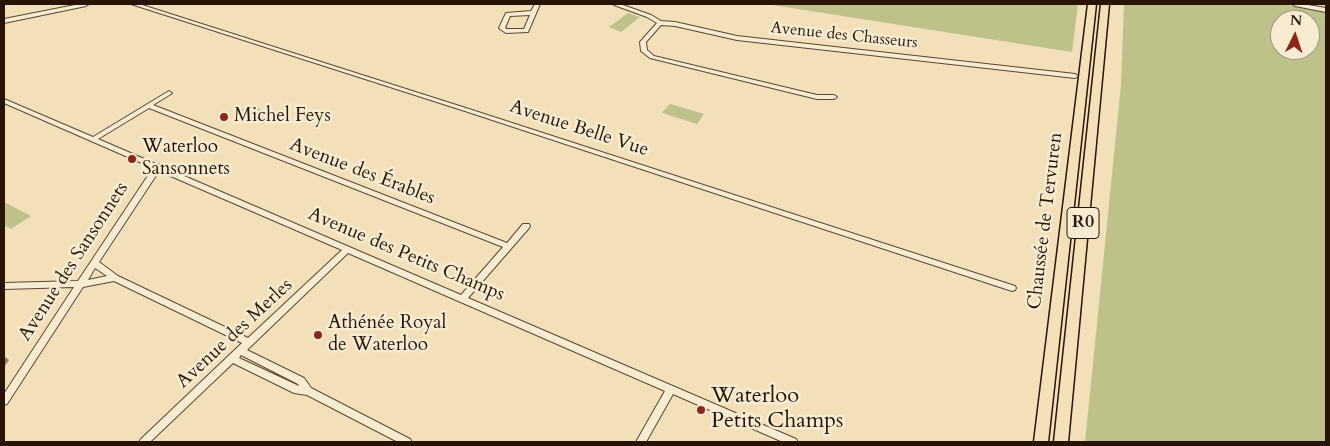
<!DOCTYPE html>
<meta charset="utf-8">
<style>
body{margin:0}
#map{position:relative;width:1330px;height:446px;overflow:hidden;background:#f2e1b8;font-family:Cardo,serif}
canvas{display:block}
.frame{position:absolute;inset:0;border:5px solid #281405;pointer-events:none}
.north{position:absolute;left:1270px;top:10px;width:50px;height:50px;box-sizing:border-box;background:#f7ecd1;border:1px solid #a4967f;border-radius:50%;rotate:4deg;font-size:14px;font-weight:700;line-height:20px;text-align:center;color:#281405}
.north::after{content:'';display:block;margin:auto;width:18px;height:22px;background:#8f2418;clip-path:polygon(50% 0,100% 100%,50% 72%,0 100%)}
</style>
<div id="map">
<canvas width="1330" height="446"></canvas>
<div class="frame"></div>
<div class="north">N</div>
</div>
<script>
const g = document.querySelector('canvas').getContext('2d');
g.lineJoin = 'round';
function fillPath(path, color) { g.fillStyle = color; g.fill(path, 'evenodd'); }
const toPath = rows => new Path2D(rows.map(r => 'M' + r).join(''));
function strokePath(path, color, width, dash) { g.strokeStyle = color; g.lineWidth = width; g.lineCap = dash ? 'butt' : 'round'; g.setLineDash(dash || []); g.stroke(path); }
function label(font, color, halo, rows, align = 'center') {
  g.font = font + ' Cardo,serif'; g.lineWidth = 5; g.setLineDash([]); g.textBaseline = 'middle'; g.strokeStyle = halo; g.fillStyle = color; for (const [text, x, y, turn = 0] of rows) {
    g.save(); g.translate(x, y); g.rotate((+turn || 0) * Math.PI / 180); g.textAlign = isNaN(turn) ? turn : align; if (halo) g.strokeText(text, 0, 0); g.fillText(text, 0, 0); g.restore();
  }
}
const green = toPath([
 [766,4,1078,4,1072,52],
 [1124,4,1283,4,1326,12,1326,442,1085,442,1121,85],
 [1280,20,1310,20,1310,50,1280,50],
 [628,13,640,17,621,32,609,27],
 [670,104,704,114,697,124,662,113],
 [249,105,277,115,263,124,235,114],
 [4,202,31,216,11,229,4,225]
]);
const minor = toPath([
 [80,4,89,4,86,6,4,23,4,19,80,4],
 [131,4,139,4,472,110,1015,286,1016,288,1015,290,1012,291,468,112,131,4],
 [535,4,540,4,528,32,506,33,500,29,499,28,506,13,531,11,535,4],
 [530,15,524,29,507,29,505,28,510,16,530,15],
 [614,4,620,4,651,15,661,21,675,22,737,36,1075,74,1078,76,1075,78,737,40,675,26,661,25,646,42,647,50,654,56,817,95,834,95,837,97,834,99,817,99,650,58,641,51,640,42,657,23,647,17,614,5,614,4],
 [1292,4,1302,4,1326,8,1326,12,1295,6,1292,4],
 [169,91,172,93,171,94,153,105,507,243,523,224,529,224,530,226,529,228,468,298,796,439,798,442,783,442,673,394,646,442,636,442,665,391,348,253,247,350,304,378,311,388,410,439,412,442,398,442,307,395,294,393,233,363,150,442,139,442,141,439,242,343,114,281,83,287,7,404,4,405,4,394,74,287,4,289,4,283,78,281,153,168,4,103,4,99,93,137,169,91],
 [149,108,503,247,461,295,161,166,160,164,156,164,98,139,149,108],
 [159,171,342,250,248,338,118,276,99,262,159,171],
 [95,268,107,276,88,280,95,268],
 [241,355,298,384,299,386,239,358,241,355]
]);
const highway = toPath([
 [1088,4,1096,4,1048,442,1034,442,1088,4],
 [1101,4,1109,4,1068,442,1054,442,1101,4]
]);
const shadedWall = toPath([
 [4,356,9,360,4,367]
]);
const markers = [
 [224,117,5,"#8f2418"],
 [132,159,5,"#8f2418"],
 [318,335,5,"#8f2418"],
 [701,410,5,"#8f2418"]
];
const farStreetnames = [
 ["Avenue des Chasseurs",844,36,6]
];
const shields = [
 [1083,223,32]
];
const shieldNames = [
 ["R0",1083,223]
];
const poiNames = [
 ["Michel Feys",234,117],
 ["Waterloo",142,148],
 ["Sansonnets",142,170],
 ["Athénée Royal",328,324],
 ["de Waterloo",328,346]
];
const streetNames = [
 ["Avenue Belle Vue",579,129,18],
 ["Avenue des Érables",362,172,21],
 ["Chaussée de Tervuren",1046,221,-83],
 ["Avenue des Petits Champs",406,255,23],
 ["Avenue des Sansonnets",74,262,-57],
 ["Avenue des Merles",235,334,-43]
];
const nearPoinames = [
 ["Waterloo",711,397],
 ["Petits Champs",711,422]
];
fillPath(green, '#bfc18b');
strokePath(minor, '#5a4732', 2);
strokePath(highway, '#281405', 3);
fillPath(minor, '#f7ecd1');
fillPath(highway, '#f2e1b8');
fillPath(shadedWall, '#a07c61');
for (const [x, y, r, color] of markers) { const dot = new Path2D(); dot.arc(x, y, r, 0, 2 * Math.PI); g.fillStyle = color; g.fill(dot); strokePath(dot, '#f7ecd1', 2); }
label('16px', '#281405', '#f7ecd1', farStreetnames);
for (const [x, y, w] of shields) { const box = new Path2D(); box.roundRect(x - w / 2, y - 15.5, w, 31, 4); g.fillStyle = '#f7ecd1'; g.fill(box); strokePath(box, '#281405', 1); }
label('bold 18px', '#281405', null, shieldNames);
label('19px', '#281405', '#f7ecd1', poiNames, 'left');
label('19px', '#281405', '#f7ecd1', streetNames);
label('22px', '#281405', '#f7ecd1', nearPoinames, 'left');
</script>
